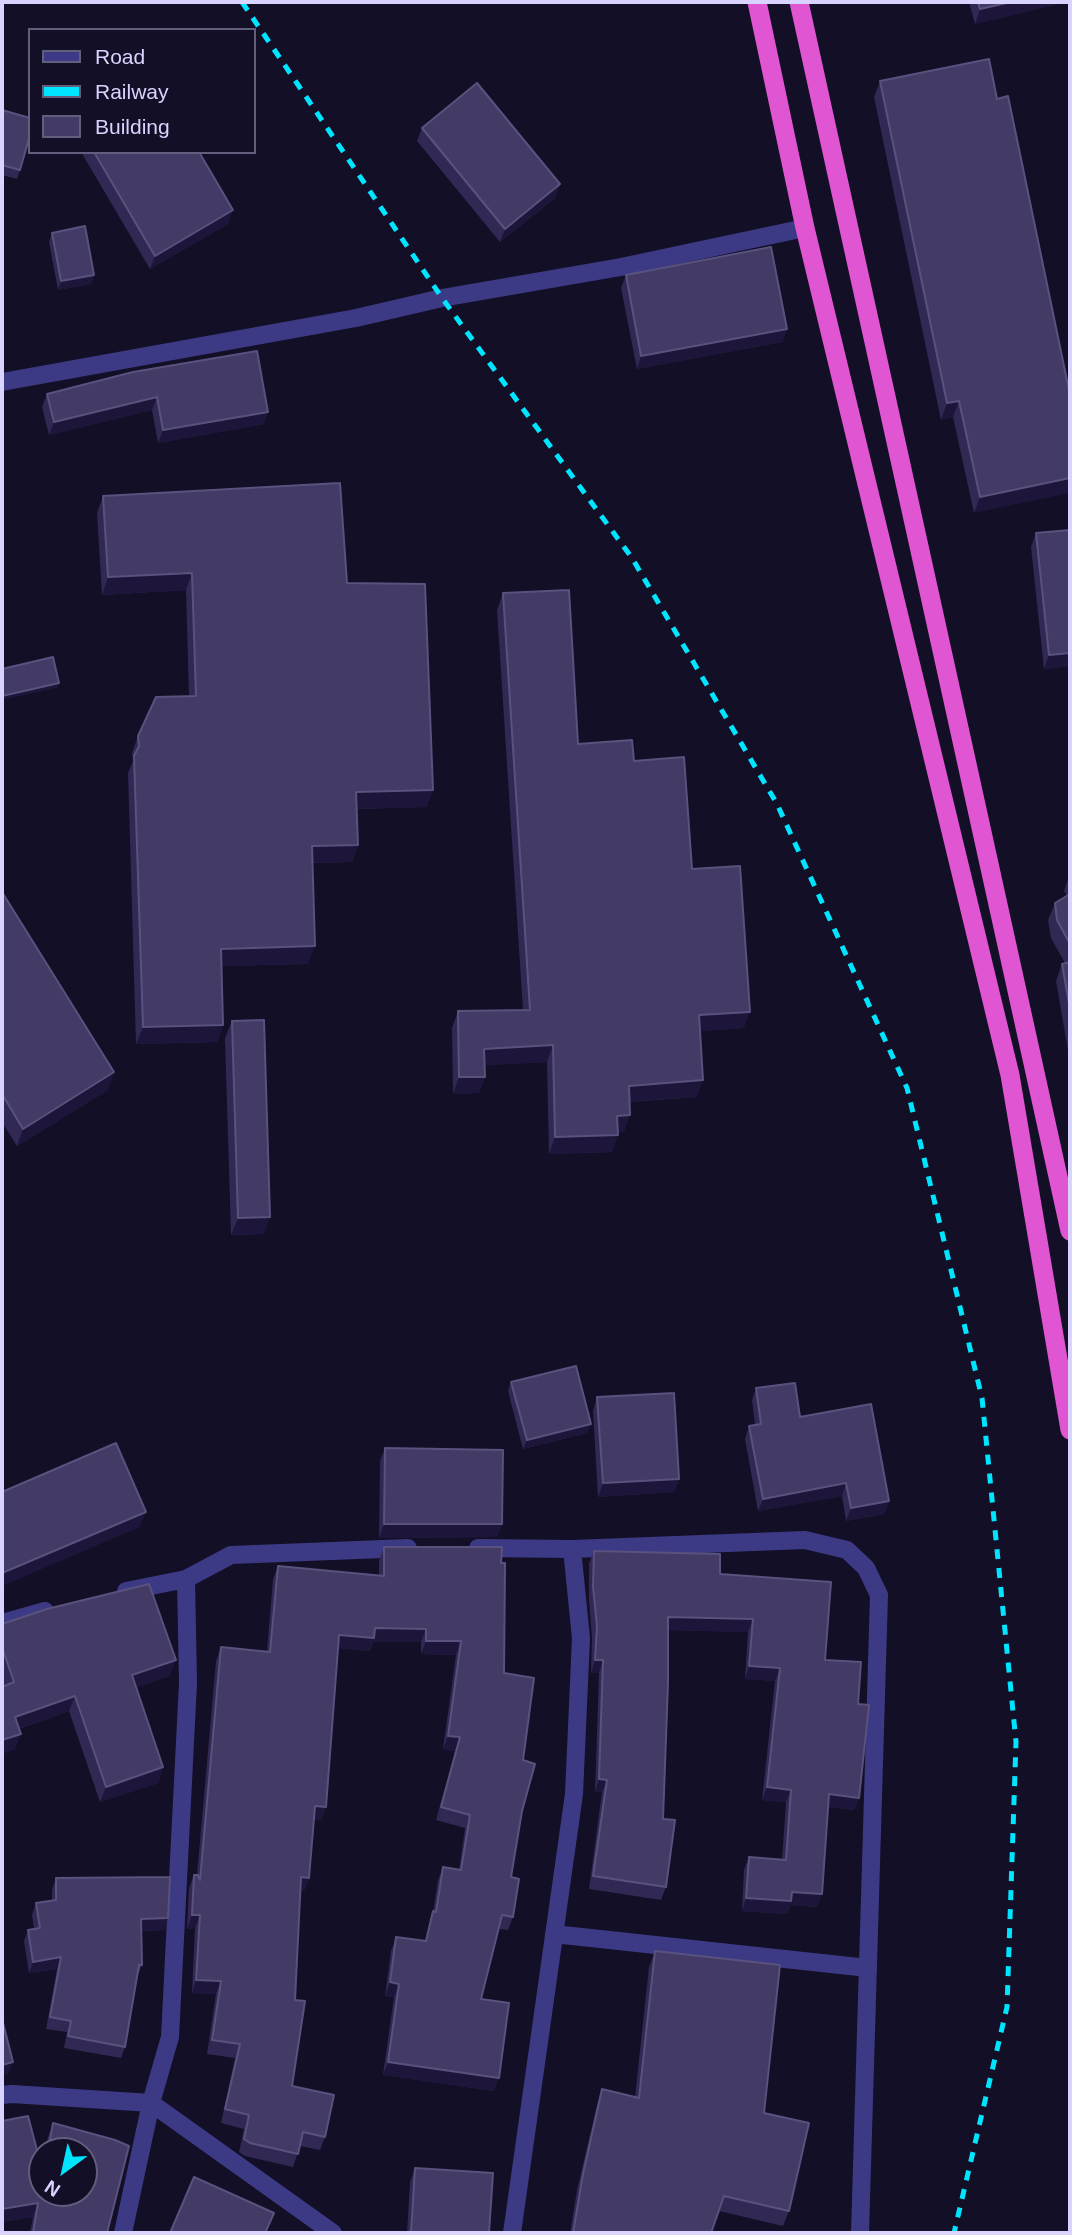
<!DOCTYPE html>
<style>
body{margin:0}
#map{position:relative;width:1072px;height:2235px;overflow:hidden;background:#130f26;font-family:Helvetica,sans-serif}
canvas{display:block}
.frame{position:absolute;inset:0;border:4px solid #d9d4ff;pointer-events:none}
.legend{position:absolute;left:28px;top:28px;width:228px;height:126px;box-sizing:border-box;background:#130f26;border:2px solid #625e7d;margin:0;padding:9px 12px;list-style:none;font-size:21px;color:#d9d4ff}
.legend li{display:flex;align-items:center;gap:14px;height:35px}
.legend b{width:35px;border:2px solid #625e7d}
.north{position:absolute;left:28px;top:2137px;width:70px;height:70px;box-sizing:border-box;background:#130f26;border:2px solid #625e7d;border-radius:50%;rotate:213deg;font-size:19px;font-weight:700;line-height:28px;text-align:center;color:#d9d4ff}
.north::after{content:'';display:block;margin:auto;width:24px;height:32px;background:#00e5ff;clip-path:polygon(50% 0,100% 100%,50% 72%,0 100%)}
</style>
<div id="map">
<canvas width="1072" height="2235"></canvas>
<div class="frame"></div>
<ul class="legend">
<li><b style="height:9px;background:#3d3a85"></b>Road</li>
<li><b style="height:9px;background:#00e5ff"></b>Railway</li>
<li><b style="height:19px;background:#433a66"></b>Building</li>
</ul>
<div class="north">N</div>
</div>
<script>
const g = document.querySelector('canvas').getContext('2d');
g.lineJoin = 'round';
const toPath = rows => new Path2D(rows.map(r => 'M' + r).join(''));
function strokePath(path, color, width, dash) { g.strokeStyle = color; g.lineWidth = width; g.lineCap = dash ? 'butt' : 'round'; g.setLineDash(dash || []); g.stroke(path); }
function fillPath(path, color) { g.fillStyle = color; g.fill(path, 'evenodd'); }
const minor = toPath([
 [2,382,356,318,442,298,621,267,805,228],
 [478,1548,572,1549,581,1638,574,1794,512,2233],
 [572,1549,805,1540,847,1550,866,1568,879,1595,860,2233],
 [186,1579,231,1555,408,1548],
 [2,1623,45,1611],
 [554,1934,868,1968],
 [123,2233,151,2103,170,2037,188,1683,186,1579,126,1591]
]);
const tertiary = toPath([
 [2,2095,12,2094,151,2103,333,2233]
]);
const trunk = toPath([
 [757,2,805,228,1010,1075,1070,1430],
 [799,2,1070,1231]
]);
const rail = toPath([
 [242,2,442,298,632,558,777,804,907,1088,982,1398,1016,1742,1007,2007,954,2233]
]);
const wall = toPath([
 [969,2,1066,2,975,24],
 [880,81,997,99,1070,395,974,513,953,417,941,420,874,97],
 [2,110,20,170,17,179,2,175],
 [422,128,560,184,555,198,500,242,417,141],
 [81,152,199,152,228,224,150,269],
 [52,233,94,275,91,284,58,290,49,242],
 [626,275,787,329,782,342,637,369,621,288],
 [133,372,264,424,158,443,152,410,49,435,42,407,47,394],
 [103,496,347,583,427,807,357,809,358,845,352,862,312,863,308,964,221,966,223,1025,217,1042,136,1044,128,773,133,761,132,753,138,736,189,697,186,590,102,595,97,513],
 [1070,530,1070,666,1044,669,1031,547,1036,533],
 [503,593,578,744,634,761,692,869,744,1028,700,1031,697,1097,629,1102,624,1132,618,1132,612,1152,549,1154,547,1062,485,1065,485,1077,479,1093,453,1094,452,1028,458,1011,523,1010,497,610],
 [1070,874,1070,1062,1056,981,1062,964,1065,963,1051,938,1048,920,1055,903,1067,896,1064,891],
 [2,892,108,1090,17,1146,2,1122],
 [232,1021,264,1234,231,1235,225,1038],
 [511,1382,591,1424,587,1433,523,1449,508,1391],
 [756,1388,800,1417,889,1501,884,1514,846,1521,842,1496,758,1511,745,1439,749,1426,755,1425,752,1400],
 [597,1397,679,1479,674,1492,598,1497,593,1411],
 [385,1448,502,1524,497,1537,379,1538,380,1461],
 [384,1547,504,1673,523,1760,522,1811,511,1877,513,1917,508,1930,499,1929,481,1999,494,2091,383,2075,394,1997,385,1996,391,1951,396,1937,425,1941,433,1913,438,1880,443,1867,459,1870,465,1828,436,1820,455,1751,443,1749,456,1655,421,1654,421,1642,373,1642,370,1651,338,1648,326,1807,321,1820,314,1819,309,1878,304,1891,300,1891,295,2000,292,2086,325,2137,320,2150,300,2146,293,2167,245,2156,239,2152,244,2129,221,2123,235,2058,207,2054,216,1994,192,1993,195,1928,187,1929,189,1888,194,1875,197,1875,216,1661,221,1647,267,1651,273,1579,278,1566,379,1575,379,1561],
 [594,1551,720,1574,825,1660,858,1704,859,1798,854,1810,828,1807,822,1894,817,1907,790,1905,787,1914,742,1911,744,1870,749,1857,782,1860,786,1802,762,1800,775,1681,745,1679,748,1632,668,1630,663,1819,666,1887,661,1900,589,1889,602,1792,595,1792,599,1673,591,1673,592,1638,589,1600,589,1563],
 [2,1624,170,1676,136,1687,163,1767,158,1783,100,1802,69,1711,19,1729,15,1749,2,1754,2,1687,4,1686,2,1678],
 [56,1878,168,1918,164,1930,141,1931,142,1965,137,1977,125,2047,121,2058,64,2048,67,2032,46,2029,57,1969,29,1973,24,1941,28,1930,34,1929,32,1915,36,1903,52,1900,52,1890],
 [655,1951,764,2113,789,2211,783,2226,719,2211,711,2233,570,2233,577,2190,597,2105,602,2089,635,2097,649,1967],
 [28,2116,42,2168,42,2193,84,2193,84,2151,45,2151,48,2137,53,2123,115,2140,129,2146,107,2233,30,2233,33,2217,2,2222,2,2121],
 [415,2168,489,2233,407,2233,410,2182]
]);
const shadedWall = toPath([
 [1011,2,1066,2,975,24,980,9],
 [560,184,555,198,500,242,505,229],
 [233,210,228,224,150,269,155,256],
 [94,275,91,284,58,290,61,281],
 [787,329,782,342,637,369,641,356],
 [157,397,152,410,49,435,54,422],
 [959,401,953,417,941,420,947,403],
 [268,412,264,424,158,443,163,430],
 [1070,478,1070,493,974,513,980,497],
 [192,573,186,590,102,595,108,577],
 [1070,653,1070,666,1044,669,1049,655],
 [59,683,57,688,2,700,2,696],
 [433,790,427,807,350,809,356,792],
 [358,845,352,862,305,863,312,846],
 [315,946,308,964,215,966,221,949],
 [750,1012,744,1028,693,1032,699,1015],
 [223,1025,217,1042,136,1044,143,1027],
 [553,1045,547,1062,478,1066,484,1049],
 [114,1072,108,1090,17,1146,23,1129],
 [459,1077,485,1077,479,1093,453,1094],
 [703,1080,697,1097,623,1102,629,1086],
 [630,1115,624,1132,611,1133,617,1116],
 [618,1135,612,1152,549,1154,555,1137],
 [270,1217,264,1234,231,1235,238,1218],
 [591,1424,587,1433,523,1449,527,1440],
 [679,1479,674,1492,598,1497,603,1483],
 [846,1483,842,1496,758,1511,763,1499],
 [889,1501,884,1514,846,1521,851,1508],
 [146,1512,140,1527,2,1586,2,1573],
 [384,1524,502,1524,497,1537,379,1538],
 [668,1617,753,1619,748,1632,663,1630],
 [375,1628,426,1629,421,1642,373,1642,370,1651,335,1648,339,1635],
 [426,1641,461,1641,456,1655,421,1654],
 [176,1660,170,1676,127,1691,132,1675],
 [595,1660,603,1660,599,1673,591,1673],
 [749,1666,780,1668,775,1681,745,1679],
 [75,1696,69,1711,10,1732,15,1717],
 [21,1734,15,1749,2,1754,2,1740],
 [448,1736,460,1737,455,1751,443,1749],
 [163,1767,158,1783,100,1802,106,1787],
 [599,1779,607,1780,602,1792,595,1792],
 [767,1787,791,1790,786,1802,762,1800],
 [829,1794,859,1798,854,1810,824,1807],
 [315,1806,326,1807,321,1820,310,1819],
 [301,1877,309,1878,304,1891,296,1890],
 [792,1892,822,1894,817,1907,790,1905,787,1914,742,1911,746,1898],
 [192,1915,200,1915,195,1928,187,1929],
 [168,1918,164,1930,137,1931,141,1919],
 [61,1957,57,1969,29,1973,33,1962],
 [196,1980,221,1981,216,1994,192,1993],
 [390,1982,399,1984,394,1997,385,1996],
 [13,2062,8,2074,2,2076,2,2065],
 [388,2062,499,2078,494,2091,383,2075],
 [38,2203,33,2217,2,2222,2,2209]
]);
const building = toPath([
 [978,2,1011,2,980,9,978,2],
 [989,59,997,99,1008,96,1070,395,1070,478,980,497,959,401,947,403,880,81,989,59],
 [477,83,560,184,505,229,422,128,477,83],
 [2,110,30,118,30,135,20,170,2,165,2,110],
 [94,152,199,152,233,210,155,256,94,152],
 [85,226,94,275,61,281,52,233,85,226],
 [771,247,787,329,641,356,626,275,771,247],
 [257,351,268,412,163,430,157,397,54,422,47,394,133,372,257,351],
 [340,483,347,583,425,584,433,790,356,792,358,845,312,846,315,946,221,949,223,1025,143,1027,134,756,139,746,138,736,156,697,196,696,192,573,108,577,103,496,340,483],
 [1070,530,1070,653,1049,655,1036,533,1070,530],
 [569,590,578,744,632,740,634,761,684,757,692,869,740,866,750,1012,699,1015,703,1080,629,1086,630,1115,617,1116,618,1135,555,1137,553,1045,484,1049,485,1077,459,1077,458,1011,530,1010,503,593,569,590],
 [53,657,59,683,2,696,2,669,53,657],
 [2,892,114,1072,23,1129,2,1094,2,892],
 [1070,894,1070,944,1057,920,1055,903,1070,894],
 [1070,962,1070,1009,1062,964,1070,962],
 [264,1020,270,1217,238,1218,232,1021,264,1020],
 [576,1366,591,1424,527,1440,511,1382,576,1366],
 [795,1383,800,1417,871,1404,889,1501,851,1508,846,1483,763,1499,749,1426,761,1424,756,1388,795,1383],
 [674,1393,679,1479,603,1483,597,1397,674,1393],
 [116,1443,146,1512,2,1573,2,1492,116,1443],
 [385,1448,503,1450,502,1524,384,1524,385,1448],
 [384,1547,502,1547,501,1563,505,1563,504,1673,534,1678,523,1760,535,1764,522,1811,511,1877,519,1879,513,1917,502,1915,481,1999,509,2003,499,2078,388,2062,399,1984,390,1982,396,1937,426,1941,433,1911,436,1912,443,1867,461,1870,470,1815,441,1807,460,1737,448,1736,461,1641,426,1641,426,1629,375,1628,374,1638,339,1635,326,1807,315,1806,309,1878,301,1877,295,2000,305,2001,292,2086,334,2095,325,2137,303,2132,298,2154,250,2143,244,2139,249,2115,225,2109,240,2044,212,2040,221,1981,196,1980,200,1915,192,1915,194,1875,198,1875,200,1880,221,1647,270,1652,278,1566,384,1576,384,1547],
 [594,1551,720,1554,720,1574,831,1582,825,1660,861,1662,858,1704,869,1705,859,1798,829,1794,822,1894,792,1892,791,1901,746,1898,749,1857,786,1860,791,1790,767,1787,780,1668,749,1666,753,1619,668,1617,668,1683,663,1819,675,1820,666,1887,593,1876,607,1780,599,1779,603,1660,595,1660,597,1626,593,1587,594,1551],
 [149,1584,176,1660,132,1675,163,1767,106,1787,75,1696,15,1717,21,1734,2,1740,2,1687,14,1682,2,1647,2,1624,47,1609,149,1584],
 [170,1877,168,1918,141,1919,142,1965,139,1965,125,2047,68,2036,71,2021,50,2017,61,1957,33,1962,28,1930,40,1928,36,1903,56,1900,56,1878,170,1877],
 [655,1951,780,1965,764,2113,809,2123,789,2211,724,2196,711,2233,573,2233,583,2174,602,2089,639,2098,655,1951],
 [2,2019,13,2062,2,2065,2,2019],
 [28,2116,42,2169,42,2193,84,2193,84,2151,48,2151,53,2123,115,2140,129,2146,107,2233,33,2233,38,2203,2,2209,2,2121,28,2116],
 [415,2168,493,2173,489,2233,411,2233,415,2168],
 [194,2177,274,2213,266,2231,268,2233,170,2233,194,2177]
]);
strokePath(minor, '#3d3a85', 18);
strokePath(tertiary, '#3d3a85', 18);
strokePath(trunk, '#e055d1', 19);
strokePath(rail, '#00e5ff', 5, [10, 9]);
fillPath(wall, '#312854');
fillPath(shadedWall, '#1d163a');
fillPath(building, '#433a66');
strokePath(building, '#5a527e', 2);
</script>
